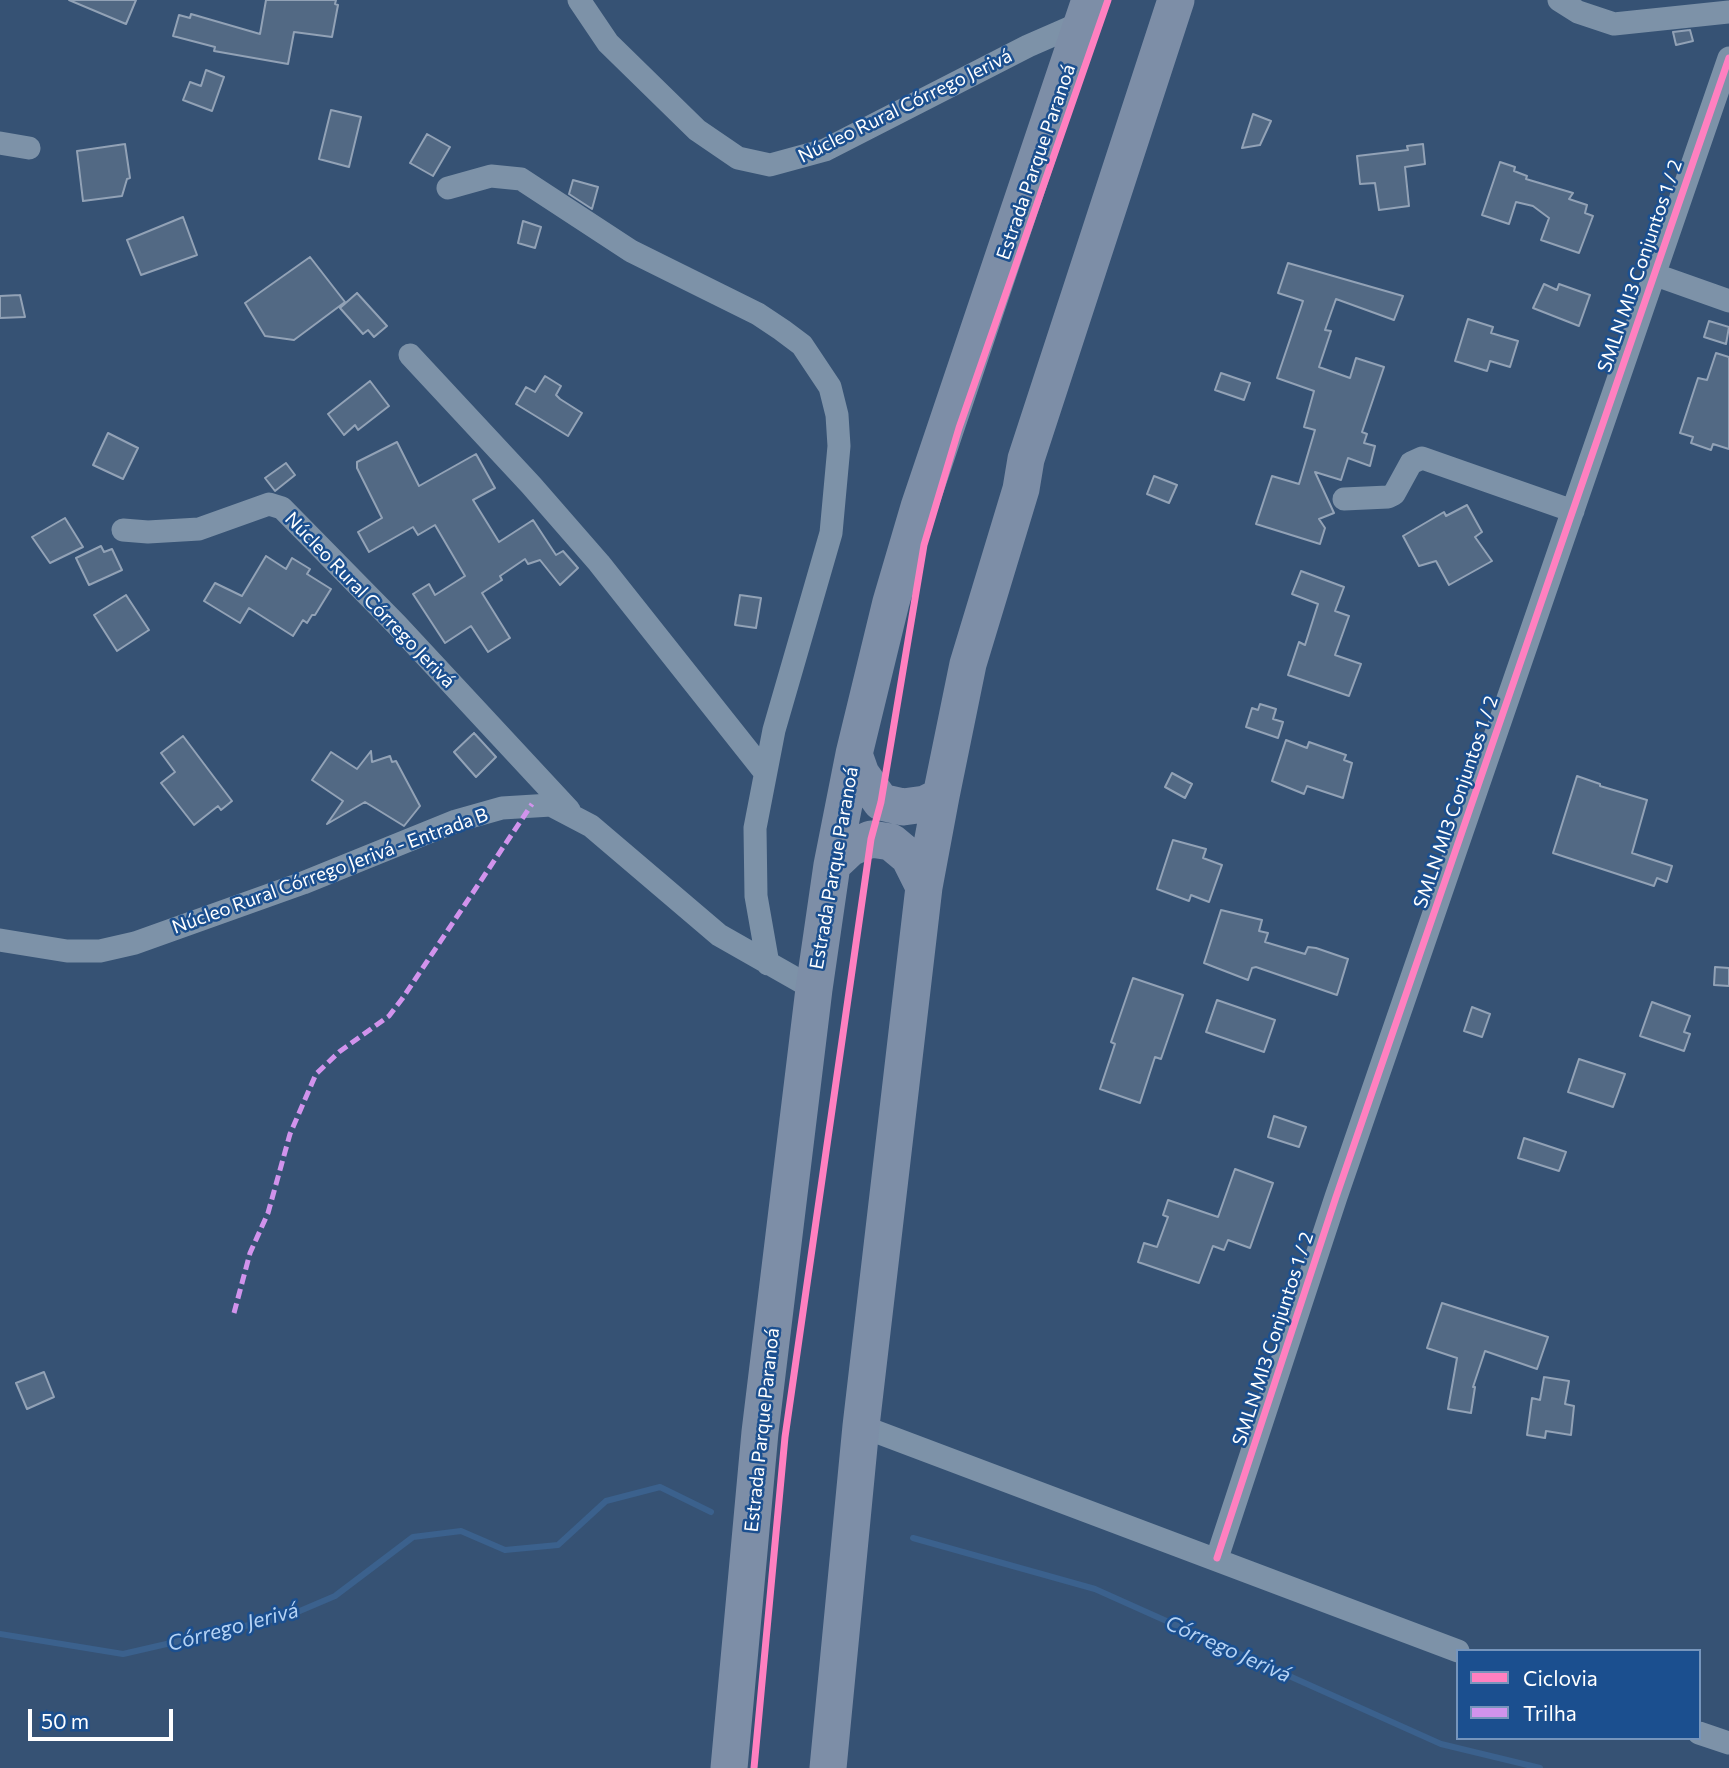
<!DOCTYPE html>
<meta charset="utf-8">
<style>
body{margin:0}
#map{position:relative;width:1729px;height:1768px;overflow:hidden;background:#365274;font-family:Commissioner,sans-serif}
canvas{display:block}
.legend{position:absolute;left:1456px;top:1649px;width:245px;height:91px;box-sizing:border-box;background:#1b4f8f;border:2px solid #7695bc;margin:0;padding:9px 12px;list-style:none;font-size:21px;color:#fff}
.legend li{display:flex;align-items:center;gap:14px;height:35px}
.legend b{width:35px;border:2px solid #7695bc}
.scale{position:absolute;left:28px;top:1709px;width:145px;height:32px;box-sizing:border-box;border:4px solid #fff;border-top:0;padding-left:9px;font-size:21px;line-height:24px;white-space:nowrap;color:#fff;-webkit-text-stroke:5px #1b4f8f;paint-order:stroke}
</style>
<div id="map">
<canvas width="1729" height="1768"></canvas>
<ul class="legend">
<li><b style="height:9px;background:#ff80c0"></b>Ciclovia</li>
<li><b style="height:9px;background:#d193ec"></b>Trilha</li>
</ul>
<div class="scale">50 m</div>
</div>
<script>
const g = document.querySelector('canvas').getContext('2d');
g.lineJoin = 'round';
const toPath = rows => new Path2D(rows.map(r => 'M' + r).join(''));
function strokePath(path, color, width, dash) { g.strokeStyle = color; g.lineWidth = width; g.lineCap = dash ? 'butt' : 'round'; g.setLineDash(dash || []); g.stroke(path); }
function fillPath(path, color) { g.fillStyle = color; g.fill(path, 'evenodd'); }
function label(font, color, halo, rows, align = 'center') {
  g.font = font + ' Commissioner,sans-serif'; g.lineWidth = 5; g.setLineDash([]); g.textBaseline = 'middle'; g.strokeStyle = halo; g.fillStyle = color; for (const [text, x, y, turn = 0] of rows) {
    g.save(); g.translate(x, y); g.rotate((+turn || 0) * Math.PI / 180); g.textAlign = isNaN(turn) ? turn : align; if (halo) g.strokeText(text, 0, 0); g.fillText(text, 0, 0); g.restore();
  }
}
const stream = toPath([
 [913,1538,1095,1589,1441,1744,1540,1768],
 [0,1634,123,1654,288,1616,335,1596,413,1537,461,1531,505,1550,558,1545,606,1501,660,1487,711,1512]
]);
const building = toPath([
 [69,0,136,0,126,24,69,0],
 [266,0,336,0,335,4,338,5,332,37,294,32,288,64,214,51,215,47,173,36,179,15,190,18,191,14,260,34,266,0],
 [1690,30,1693,41,1676,45,1673,32,1690,30],
 [206,70,224,77,212,111,183,100,190,82,201,86,206,70],
 [331,110,361,117,349,167,319,159,331,110],
 [1253,114,1271,121,1260,145,1242,148,1253,114],
 [427,134,450,147,433,176,410,163,427,134],
 [125,144,130,178,127,179,122,196,83,201,77,151,125,144],
 [1423,144,1425,164,1405,167,1409,206,1379,210,1375,183,1360,184,1357,156,1408,150,1407,146,1423,144],
 [1500,162,1515,167,1514,171,1527,176,1526,179,1573,193,1569,199,1587,205,1585,213,1593,216,1579,253,1541,240,1549,218,1533,206,1516,202,1509,224,1482,215,1500,162],
 [573,180,598,187,592,209,569,194,573,180],
 [183,217,197,255,141,275,127,240,183,217],
 [523,221,541,227,535,248,518,243,523,221],
 [310,257,345,302,294,340,265,336,245,303,310,257],
 [1288,263,1403,296,1394,320,1336,299,1325,330,1331,331,1319,367,1350,378,1356,358,1384,367,1362,432,1367,434,1364,443,1375,446,1370,466,1348,458,1341,480,1315,472,1334,513,1319,519,1325,528,1320,544,1256,524,1272,476,1299,484,1315,430,1304,427,1314,391,1277,378,1303,301,1278,293,1288,263],
 [1544,284,1557,290,1559,284,1590,295,1579,326,1533,308,1544,284],
 [357,293,387,326,374,337,368,330,363,334,340,308,357,293],
 [20,295,25,317,0,318,0,296,20,295],
 [1468,319,1493,327,1491,333,1518,341,1510,367,1490,361,1487,371,1455,361,1468,319],
 [1709,321,1729,327,1726,344,1704,337,1709,321],
 [1716,353,1729,357,1729,449,1713,444,1711,450,1691,443,1693,437,1680,433,1698,378,1707,380,1716,353],
 [1221,373,1250,383,1244,400,1215,390,1221,373],
 [545,376,561,386,556,395,560,399,582,413,568,436,516,404,526,387,535,392,545,376],
 [370,381,389,406,358,430,355,425,344,435,328,414,370,381],
 [108,433,138,448,123,479,93,465,108,433],
 [397,442,419,486,476,454,495,488,473,500,499,542,533,520,556,555,563,551,578,568,560,585,540,560,528,564,525,559,500,576,502,580,482,593,510,638,488,652,471,626,445,643,413,594,429,584,435,595,465,576,435,525,418,535,413,527,369,552,358,532,382,518,357,468,357,462,397,442],
 [286,463,295,475,275,491,265,478,286,463],
 [1154,476,1177,485,1169,503,1147,494,1154,476],
 [1467,505,1482,532,1475,537,1492,561,1449,585,1436,561,1419,566,1403,536,1444,512,1446,516,1467,505],
 [65,518,83,547,50,563,32,537,65,518],
 [101,546,104,552,112,549,122,570,89,585,76,558,101,546],
 [266,556,286,569,292,558,310,569,307,574,331,589,315,615,312,615,307,623,303,620,293,636,249,608,240,623,204,601,215,583,242,596,266,556],
 [1301,571,1344,587,1335,611,1349,616,1335,655,1361,664,1349,696,1288,675,1299,642,1305,645,1318,604,1292,594,1301,571],
 [126,595,149,630,117,651,94,615,126,595],
 [740,595,761,598,756,628,735,625,740,595],
 [1260,704,1276,709,1273,719,1283,722,1278,738,1246,727,1252,708,1258,710,1260,704],
 [474,733,496,757,476,777,454,752,474,733],
 [183,736,232,801,221,810,218,806,194,825,161,783,175,772,161,753,183,736],
 [1286,740,1307,748,1309,742,1346,755,1344,760,1352,763,1343,798,1307,786,1304,794,1272,781,1286,740],
 [371,751,372,762,390,756,392,762,396,761,420,806,404,826,365,802,327,824,343,801,312,780,331,752,357,769,371,751],
 [1172,773,1192,784,1185,798,1165,787,1172,773],
 [1577,776,1600,784,1600,786,1647,800,1632,853,1672,866,1667,882,1657,878,1654,886,1553,853,1577,776],
 [1173,840,1206,849,1203,858,1222,865,1209,902,1191,895,1189,901,1157,889,1173,840],
 [1221,910,1262,920,1259,931,1268,933,1265,942,1305,954,1308,947,1316,948,1348,959,1337,995,1256,967,1252,968,1248,980,1204,963,1221,910],
 [1715,967,1729,968,1729,986,1714,985,1715,967],
 [1133,978,1183,995,1161,1059,1155,1057,1140,1103,1100,1089,1115,1044,1111,1042,1133,978],
 [1217,1000,1275,1020,1264,1052,1206,1032,1217,1000],
 [1652,1002,1690,1016,1684,1032,1690,1034,1684,1051,1640,1036,1652,1002],
 [1472,1007,1490,1014,1482,1037,1464,1031,1472,1007],
 [1579,1059,1625,1074,1613,1107,1568,1092,1579,1059],
 [1274,1116,1306,1127,1299,1147,1268,1137,1274,1116],
 [1524,1138,1566,1152,1559,1171,1518,1158,1524,1138],
 [1235,1169,1273,1183,1250,1248,1228,1240,1224,1250,1213,1246,1199,1283,1138,1262,1144,1243,1157,1247,1168,1217,1163,1215,1168,1200,1218,1217,1235,1169],
 [1442,1303,1548,1337,1537,1369,1485,1351,1473,1387,1475,1387,1471,1413,1448,1409,1457,1358,1427,1348,1442,1303],
 [44,1372,54,1397,27,1409,16,1383,44,1372],
 [1544,1377,1569,1381,1565,1404,1574,1406,1571,1435,1546,1431,1545,1438,1527,1435,1532,1398,1540,1400,1544,1377]
]);
const street = toPath([
 [579,0,608,43,697,130,738,158,770,165,825,150,1028,46,1083,22],
 [1559,0,1578,12,1614,24,1729,12],
 [0,143,29,148],
 [448,188,491,176,521,179,631,251,758,314,782,330,802,345,830,387,837,415,839,446,831,533,774,730,755,828,756,896,768,964],
 [1653,274,1729,301],
 [410,355,531,485,599,563,764,771],
 [1344,499,1388,497,1394,494,1411,463,1422,458,1573,511],
 [123,530,148,532,199,529,269,504,282,508,397,625,569,810],
 [0,940,67,951,100,951,135,943,303,883,456,821,502,808,551,805,591,826,719,935,814,989],
 [861,1426,1458,1651],
 [1217,1558,1336,1197,1729,58],
 [1699,1733,1729,1743]
]);
const primary = toPath([
 [854,754,861,774,881,802,903,807,925,804,941,796],
 [832,865,850,848,871,839,891,842,909,857,924,887],
 [729,1768,760,1432,814,989,832,865,854,754,891,602,919,507,1090,0],
 [828,1768,861,1426,924,887,941,796,968,664,1021,489,1026,459,1176,0]
]);
const quiet = toPath([
 [234,1313,250,1253,268,1213,290,1134,316,1074,339,1052,389,1016,402,999,532,804]
]);
const cycleway = toPath([
 [1217,1558,1336,1197,1729,58],
 [754,1768,785,1437,871,839,881,802,924,545,959,428,1108,0]
]);
const streetNames = [
 ["Núcleo Rural Córrego Jerivá",905,106,-26],
 ["Estrada Parque Paranoá",1036,162,-71],
 ["SMLN MI3 Conjuntos 1 / 2",1640,266,-71],
 ["Núcleo Rural Córrego Jerivá",370,600,46],
 ["SMLN MI3 Conjuntos 1 / 2",1456,802,-71],
 ["Estrada Parque Paranoá",834,868,-80],
 ["Núcleo Rural Córrego Jerivá - Entrada B",330,871,-20],
 ["SMLN MI3 Conjuntos 1 / 2",1273,1339,-72],
 ["Estrada Parque Paranoá",762,1430,-84]
];
const waterNames = [
 ["Córrego Jerivá",233,1627,-15],
 ["Córrego Jerivá",1228,1649,24]
];
strokePath(stream, '#3b618d', 6);
fillPath(building, '#526984');
strokePath(building, '#92a2b6', 2);
strokePath(street, '#7d92a8', 23);
strokePath(primary, '#7d8ea7', 37);
strokePath(quiet, '#d193ec', 5, [10, 5]);
strokePath(cycleway, '#ff80c0', 7);
label('19px', '#fff', '#1b4f8f', streetNames);
label('italic 21px', '#b5d3f5', '#1b4f8f', waterNames);
</script>
